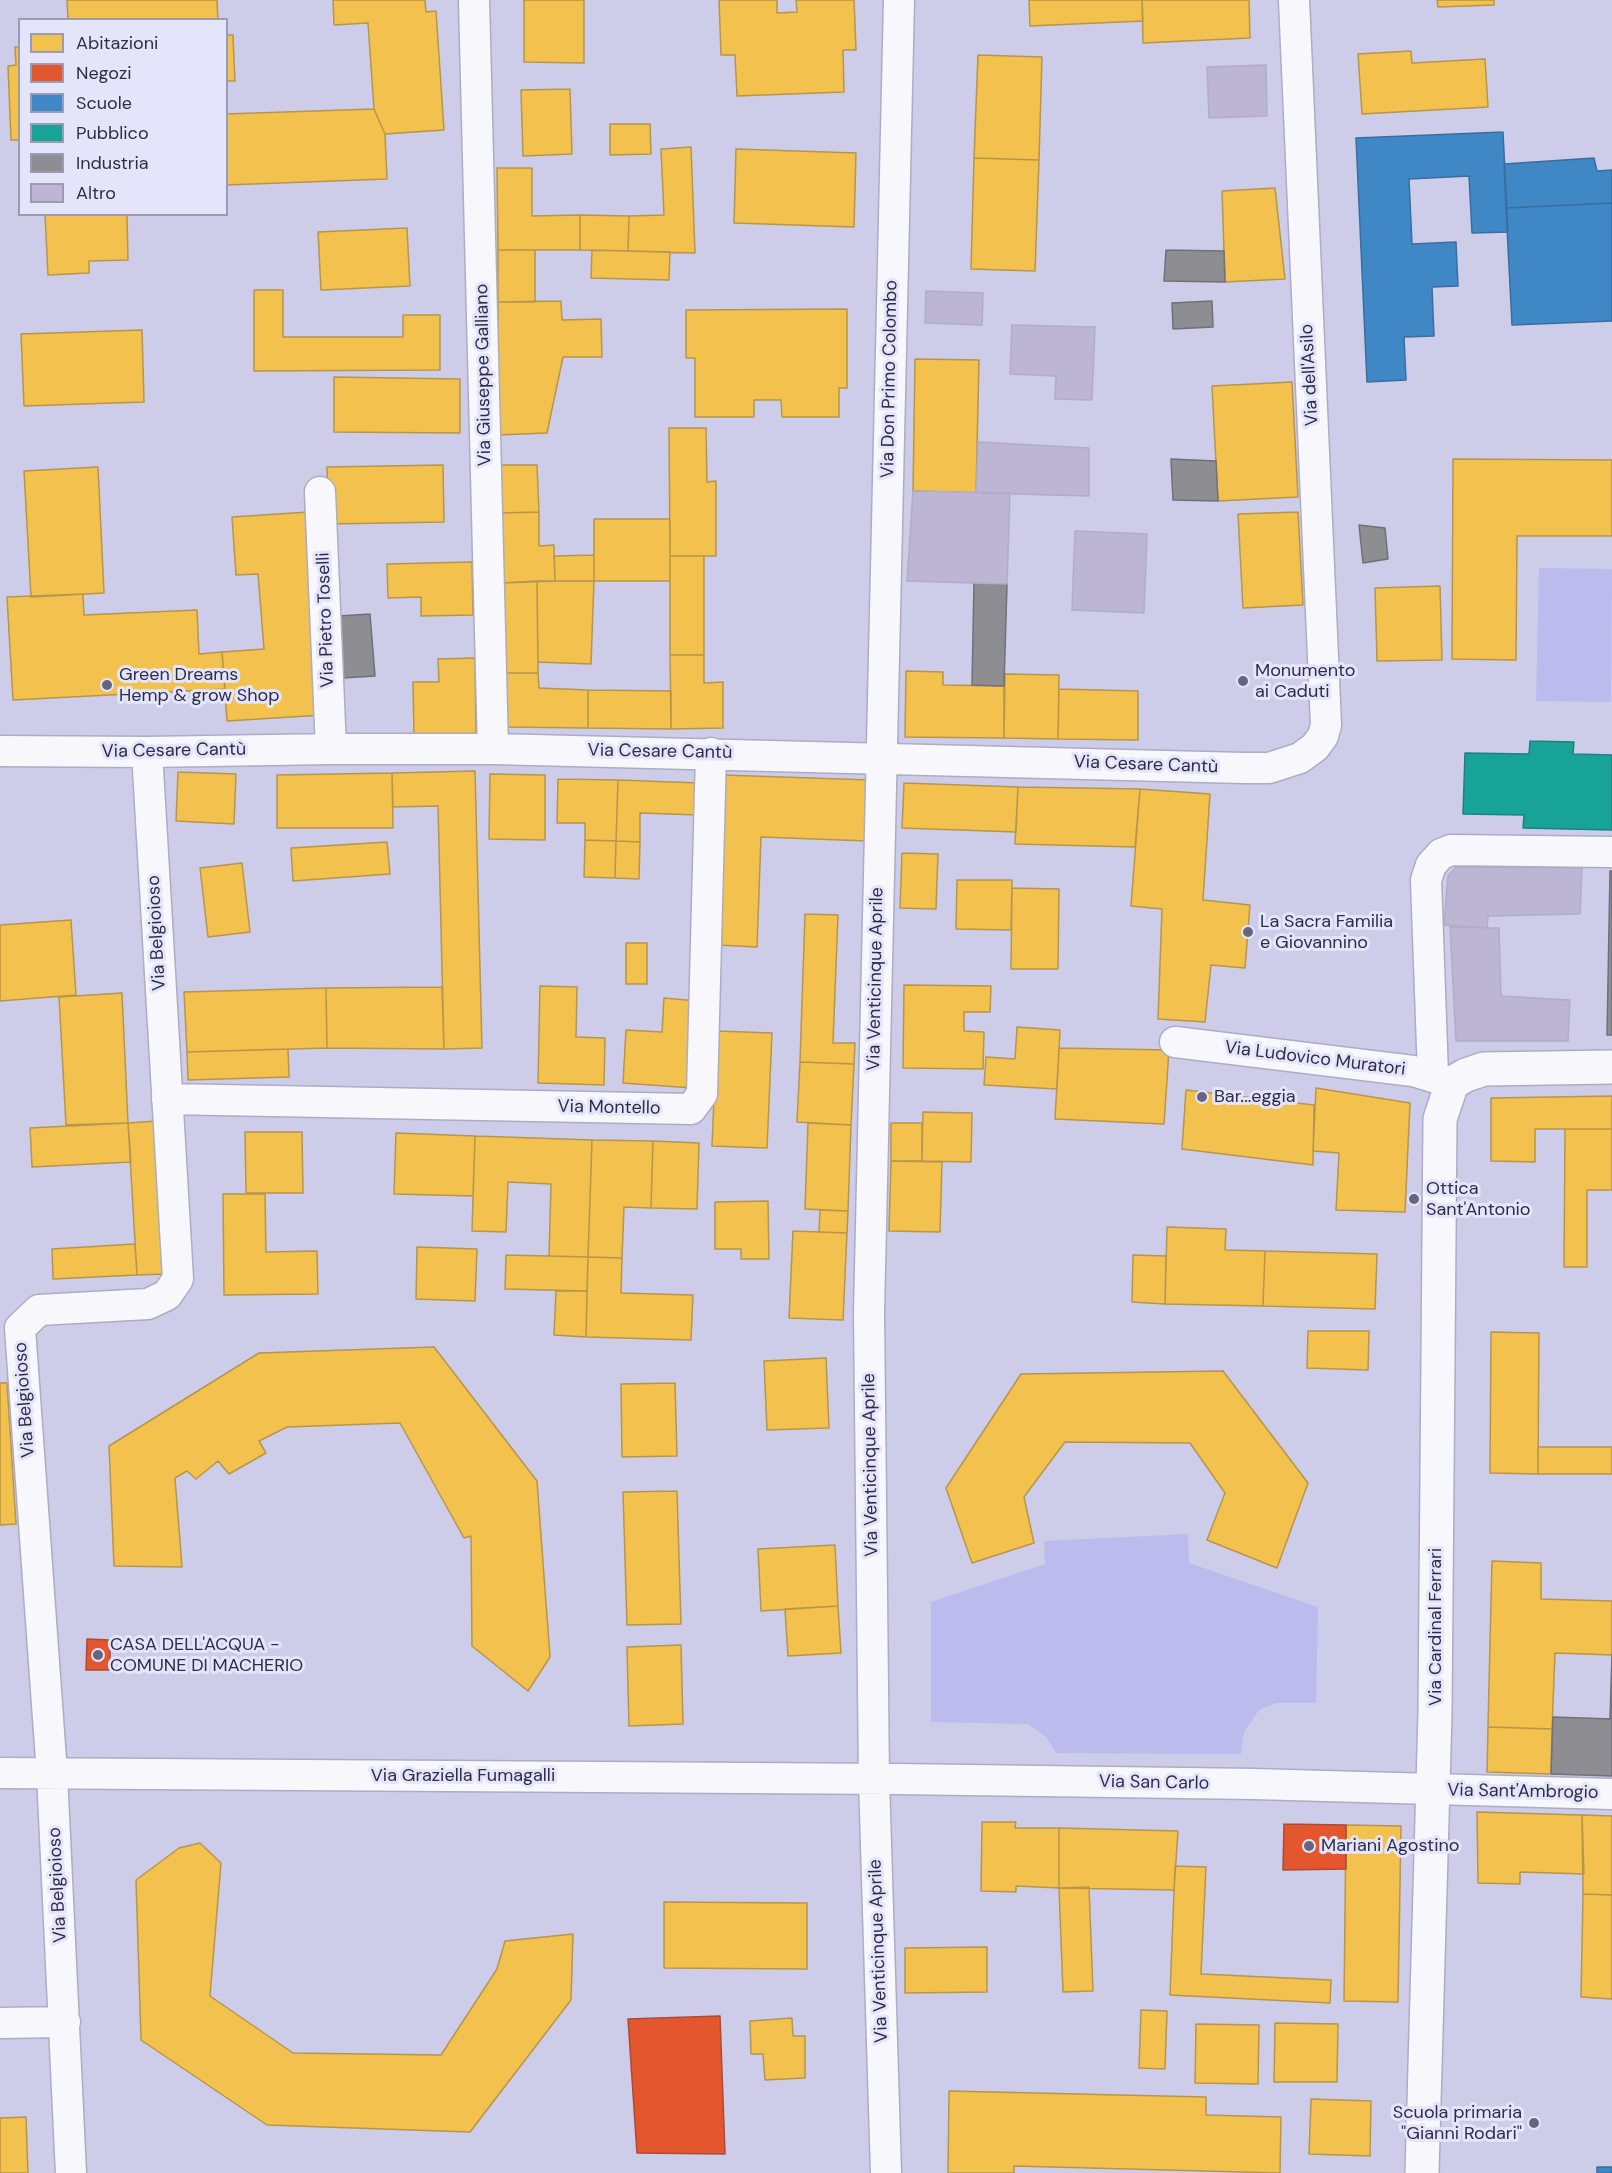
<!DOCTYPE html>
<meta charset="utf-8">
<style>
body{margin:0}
#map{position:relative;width:1612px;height:2173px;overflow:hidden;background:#cdcdea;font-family:"DM Sans",sans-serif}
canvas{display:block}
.legend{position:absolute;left:18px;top:18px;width:210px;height:198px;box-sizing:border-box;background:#e4e5fa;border:2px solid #9b9bb3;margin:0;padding:8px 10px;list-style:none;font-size:18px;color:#2e2d48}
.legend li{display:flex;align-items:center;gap:12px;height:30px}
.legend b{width:30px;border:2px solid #9b9bb3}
</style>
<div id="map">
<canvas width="1612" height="2173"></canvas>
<ul class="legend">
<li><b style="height:16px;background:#f2c14e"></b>Abitazioni</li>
<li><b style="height:16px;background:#e4572e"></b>Negozi</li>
<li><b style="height:16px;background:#3f88c5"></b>Scuole</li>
<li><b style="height:16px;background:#17a398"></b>Pubblico</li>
<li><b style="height:16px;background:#8d8d92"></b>Industria</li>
<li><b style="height:16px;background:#bdb5d4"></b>Altro</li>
</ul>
</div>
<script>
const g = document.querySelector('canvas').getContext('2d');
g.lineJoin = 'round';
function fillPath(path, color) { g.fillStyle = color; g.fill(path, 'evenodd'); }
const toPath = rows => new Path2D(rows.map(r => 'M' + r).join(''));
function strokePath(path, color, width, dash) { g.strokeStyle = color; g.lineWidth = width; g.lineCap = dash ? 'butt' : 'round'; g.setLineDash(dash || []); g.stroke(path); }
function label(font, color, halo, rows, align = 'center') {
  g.font = font + ' "DM Sans",sans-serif'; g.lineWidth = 6; g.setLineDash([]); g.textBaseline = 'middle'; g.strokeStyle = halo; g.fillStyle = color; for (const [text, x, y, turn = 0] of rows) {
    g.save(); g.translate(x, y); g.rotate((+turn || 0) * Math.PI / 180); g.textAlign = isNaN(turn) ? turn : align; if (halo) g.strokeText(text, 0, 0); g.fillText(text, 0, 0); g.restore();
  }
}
const green = toPath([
 [1539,568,1612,569,1611,702,1536,701],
 [1188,1534,1189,1563,1318,1607,1316,1703,1276,1703,1259,1710,1244,1732,1241,1754,1056,1753,1046,1737,1028,1724,931,1722,931,1602,1045,1564,1044,1541]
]);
const homes = toPath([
 [67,0,217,0,218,20,68,20,67,0],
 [333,0,425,0,426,12,436,11,444,130,385,134,374,109,368,23,334,25,333,0],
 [524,0,584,0,584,63,524,62,524,0],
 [719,0,777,0,777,13,797,12,796,0,854,0,856,50,843,50,844,92,737,96,735,55,721,55,719,0],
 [1029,0,1142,0,1143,21,1030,26,1029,0],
 [1142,0,1249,0,1250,38,1143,43,1142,0],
 [1437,0,1494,0,1494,5,1438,7,1437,0],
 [226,35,233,35,235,81,226,81,226,35],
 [15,47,20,47,20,140,11,140,8,66,16,65,15,47],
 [1411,51,1412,63,1485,59,1488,107,1362,114,1358,54,1411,51],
 [978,55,1042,57,1039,160,974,158,978,55],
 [570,89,572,154,523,156,521,90,570,89],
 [374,109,385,134,387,179,226,185,226,114,374,109],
 [610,124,650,124,651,154,610,155,610,124],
 [691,147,695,253,628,251,629,216,664,215,661,149,691,147],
 [736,149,856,153,854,227,734,223,736,149],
 [974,158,1039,160,1035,271,971,269,974,158],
 [497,168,532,168,532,216,580,215,580,250,498,250,497,168],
 [1275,188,1285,279,1225,282,1222,191,1275,188],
 [45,214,127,214,128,260,89,261,89,273,48,275,45,214],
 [580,215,629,216,628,251,580,250,580,215],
 [407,228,410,286,321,290,318,232,407,228],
 [498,250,535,250,535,302,498,302,498,250],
 [592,250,670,252,669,280,591,278,592,250],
 [254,290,283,290,283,337,403,337,403,315,440,315,440,370,254,371,254,290],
 [561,301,562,320,601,319,602,357,563,357,547,433,497,435,498,302,561,301],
 [847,309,847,388,839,388,839,417,782,417,781,400,754,400,754,417,695,417,695,358,686,358,686,310,847,309],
 [142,330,144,402,24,406,21,334,142,330],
 [915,359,979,360,976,493,913,491,915,359],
 [334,377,460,379,460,433,334,432,334,377],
 [1292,382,1298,497,1218,501,1212,386,1292,382],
 [669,428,706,428,707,482,716,481,716,556,670,556,669,428],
 [1453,459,1612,460,1612,536,1517,536,1516,660,1452,659,1453,459],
 [443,465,444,522,328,524,327,467,443,465],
 [499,465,537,465,539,512,500,513,499,465],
 [98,467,104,593,31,597,24,471,98,467],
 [309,512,323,715,227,721,222,652,264,649,258,574,236,575,232,517,309,512],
 [539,512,539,546,554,545,555,581,501,583,500,513,539,512],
 [1298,512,1303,605,1243,608,1238,514,1298,512],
 [594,519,670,519,670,581,594,581,594,519],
 [594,555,594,581,555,581,554,556,594,555],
 [670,556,704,556,704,655,670,655,670,556],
 [472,562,473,615,421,616,421,597,388,598,387,564,472,562],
 [537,581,594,581,591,664,538,662,537,581],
 [537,581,538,673,502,673,501,583,537,581],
 [1440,586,1442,660,1377,661,1375,588,1440,586],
 [83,594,84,615,197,610,199,654,222,652,225,689,13,700,7,597,83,594],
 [670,655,704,655,704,683,723,682,723,728,671,729,670,655],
 [475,658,476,736,414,737,413,682,439,682,438,659,475,658],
 [906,671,943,672,943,685,1004,686,1004,738,905,737,906,671],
 [502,673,538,673,539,688,588,690,588,728,501,727,502,673],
 [1005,674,1059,675,1058,739,1004,738,1005,674],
 [1059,689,1138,691,1138,740,1058,739,1059,689],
 [588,690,671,691,671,729,588,728,588,690],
 [475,771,482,1048,444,1049,438,806,393,807,392,773,475,771],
 [178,772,236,774,234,824,176,821,178,772],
 [392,773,393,828,277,828,277,775,392,773],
 [490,774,545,775,545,840,489,839,490,774],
 [723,775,870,780,868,841,761,837,757,947,717,945,723,775],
 [558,779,618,780,616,841,585,840,585,823,557,823,558,779],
 [618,780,700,783,699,815,640,813,640,842,616,841,618,780],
 [904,783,1018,787,1016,832,902,828,904,783],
 [1018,787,1140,789,1135,847,1015,844,1018,787],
 [1140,789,1210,794,1203,900,1250,905,1245,968,1211,965,1205,1022,1158,1019,1162,909,1131,906,1140,789],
 [585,840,616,841,615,878,584,877,585,840],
 [616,841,640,842,639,879,615,878,616,841],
 [387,842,390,874,293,881,291,848,387,842],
 [902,853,938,854,936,909,900,908,902,853],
 [242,863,250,932,208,937,200,868,242,863],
 [957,880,1012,880,1011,930,956,929,957,880],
 [1012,888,1059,889,1058,969,1011,969,1012,888],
 [805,914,838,915,833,1043,855,1043,854,1064,800,1062,805,914],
 [71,920,76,995,0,1001,0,925,71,920],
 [626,943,647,943,647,984,626,984,626,943],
 [904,985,991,986,990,1012,964,1012,964,1031,984,1032,983,1069,903,1068,904,985],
 [540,986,577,987,576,1037,605,1038,604,1085,538,1083,540,986],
 [442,987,444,1049,327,1048,326,988,442,987],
 [326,988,327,1048,187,1052,184,992,326,988],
 [122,993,128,1123,66,1125,59,997,122,993],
 [664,998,697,1001,692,1088,623,1083,626,1030,662,1032,664,998],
 [1017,1027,1060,1030,1057,1089,984,1085,986,1057,1015,1059,1017,1027],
 [717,1031,772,1033,767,1148,712,1146,717,1031],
 [1059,1048,1169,1050,1164,1124,1055,1119,1059,1048],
 [288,1049,289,1077,188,1080,187,1052,288,1049],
 [800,1062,854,1064,851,1125,797,1122,800,1062],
 [1316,1088,1410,1103,1405,1212,1336,1210,1339,1153,1313,1151,1316,1088],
 [1186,1090,1314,1105,1313,1165,1182,1149,1186,1090],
 [1612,1096,1612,1129,1535,1129,1535,1162,1491,1161,1491,1098,1612,1096],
 [923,1112,972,1113,971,1162,922,1161,923,1112],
 [157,1121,165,1274,137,1275,128,1123,157,1121],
 [128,1123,131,1162,32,1167,30,1128,128,1123],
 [808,1123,851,1125,848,1211,805,1209,808,1123],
 [891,1123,922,1123,922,1161,891,1161,891,1123],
 [1565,1129,1612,1129,1612,1190,1587,1190,1587,1267,1564,1267,1565,1129],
 [245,1132,302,1132,303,1193,246,1193,245,1132],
 [396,1133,475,1136,473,1196,394,1194,396,1133],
 [475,1136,592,1140,588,1257,549,1256,551,1184,508,1182,506,1232,472,1231,475,1136],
 [592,1140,653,1141,651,1208,624,1207,622,1258,588,1257,592,1140],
 [653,1141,699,1143,697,1209,651,1208,653,1141],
 [891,1161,942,1162,940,1232,889,1231,891,1161],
 [223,1194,265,1194,266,1252,317,1251,318,1294,224,1295,223,1194],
 [768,1201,769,1259,741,1259,741,1249,715,1249,715,1202,768,1201],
 [820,1210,848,1211,847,1233,819,1232,820,1210],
 [1167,1227,1226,1229,1225,1250,1265,1251,1263,1306,1165,1304,1167,1227],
 [793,1231,847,1233,843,1320,789,1318,793,1231],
 [135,1244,137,1275,53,1279,52,1249,135,1244],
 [417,1247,477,1249,475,1301,416,1299,417,1247],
 [1265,1251,1377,1254,1375,1309,1263,1306,1265,1251],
 [506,1255,588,1257,587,1291,505,1289,506,1255],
 [1133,1255,1166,1256,1165,1304,1132,1302,1133,1255],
 [588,1257,622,1258,621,1293,693,1295,691,1340,586,1337,588,1257],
 [556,1291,587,1291,586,1337,554,1335,556,1291],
 [1308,1331,1369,1331,1368,1370,1307,1368,1308,1331],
 [1491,1332,1539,1333,1538,1474,1490,1473,1491,1332],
 [434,1347,537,1481,550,1657,528,1691,472,1646,471,1536,464,1538,400,1423,287,1427,259,1441,266,1453,229,1474,218,1461,196,1479,187,1471,175,1478,182,1567,114,1566,109,1446,259,1353,434,1347],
 [826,1358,829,1428,767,1430,764,1361,826,1358],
 [1223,1371,1308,1483,1277,1568,1207,1540,1225,1493,1190,1443,1065,1442,1024,1497,1034,1543,972,1563,946,1488,1021,1374,1223,1371],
 [0,1383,7,1383,16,1524,0,1525,0,1383],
 [675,1383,677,1456,622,1457,621,1384,675,1383],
 [1538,1447,1612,1447,1612,1474,1538,1474,1538,1447],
 [677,1491,681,1624,627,1625,623,1492,677,1491],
 [835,1545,838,1606,761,1611,758,1549,835,1545],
 [1492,1561,1541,1563,1541,1599,1612,1601,1612,1655,1555,1653,1552,1729,1488,1727,1492,1561],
 [838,1606,841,1653,788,1656,785,1609,838,1606],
 [681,1645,683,1724,629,1726,627,1647,681,1645],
 [1488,1727,1552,1729,1551,1774,1487,1772,1488,1727],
 [1477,1812,1582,1815,1584,1874,1520,1872,1520,1884,1478,1883,1477,1812],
 [1582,1815,1612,1816,1612,1895,1583,1894,1582,1815],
 [982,1822,1016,1822,1015,1828,1059,1828,1059,1888,1016,1886,1016,1892,981,1891,982,1822],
 [1346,1825,1401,1826,1398,2002,1344,2001,1346,1825],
 [1059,1828,1178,1831,1174,1890,1059,1888,1059,1828],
 [200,1843,221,1863,210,1996,293,2053,441,2055,497,1969,505,1941,573,1934,571,2000,470,2132,267,2125,141,2040,136,1880,179,1848,200,1843],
 [1175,1866,1206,1867,1201,1974,1331,1980,1330,2003,1170,1995,1175,1866],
 [1089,1887,1093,1991,1063,1992,1059,1888,1089,1887],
 [1583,1894,1612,1895,1612,1999,1581,1997,1583,1894],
 [664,1902,807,1903,807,1969,664,1968,664,1902],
 [987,1947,987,1992,905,1993,905,1948,987,1947],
 [1141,2010,1167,2011,1165,2069,1139,2068,1141,2010],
 [792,2018,793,2036,805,2036,805,2078,765,2080,763,2054,751,2054,750,2021,792,2018],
 [1275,2023,1338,2024,1337,2082,1274,2082,1275,2023],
 [1196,2024,1259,2025,1258,2084,1195,2083,1196,2024],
 [949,2091,1206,2097,1206,2115,1281,2117,1280,2173,1014,2166,1014,2173,948,2173,949,2091],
 [1311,2099,1371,2101,1370,2156,1309,2154,1311,2099],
 [26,2117,28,2173,0,2173,0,2118,26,2117]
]);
const shops = toPath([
 [87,1639,110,1640,110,1670,86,1670,87,1639],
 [1284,1824,1346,1825,1346,1869,1283,1870,1284,1824],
 [720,2016,725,2154,637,2153,628,2019,720,2016]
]);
const schools = toPath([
 [1503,132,1508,232,1472,233,1469,176,1409,179,1412,244,1456,242,1458,286,1432,287,1434,336,1404,337,1406,380,1367,382,1356,138,1503,132],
 [1594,158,1597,171,1612,170,1612,203,1506,208,1504,164,1594,158],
 [1612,203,1612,321,1512,325,1506,208,1612,203],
 [1597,2167,1612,2167,1612,2173,1597,2173,1597,2167]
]);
const public = toPath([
 [1530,741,1574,742,1573,754,1612,755,1612,830,1523,828,1524,815,1463,814,1465,753,1529,754,1530,741]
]);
const industry = toPath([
 [1166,250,1224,251,1225,282,1164,281,1166,250],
 [1212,301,1213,327,1173,329,1172,303,1212,301],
 [1171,459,1216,461,1218,501,1173,500,1171,459],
 [1359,525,1385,528,1388,559,1363,563,1359,525],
 [974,582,1007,584,1004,686,972,685,974,582],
 [370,614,375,676,343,678,339,616,370,614],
 [1610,871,1612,871,1612,1035,1607,1035,1610,871],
 [1612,1654,1612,1719,1610,1719,1612,1654],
 [1553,1717,1612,1719,1612,1776,1551,1774,1553,1717]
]);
const building = toPath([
 [1266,65,1267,116,1209,118,1207,67,1266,65],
 [926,291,983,293,982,325,925,323,926,291],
 [1012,325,1095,327,1092,400,1055,399,1056,376,1010,374,1012,325],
 [978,442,1089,448,1089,496,976,493,978,442],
 [913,491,1010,493,1007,584,907,581,913,491],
 [1075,531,1147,534,1144,613,1072,610,1075,531],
 [1456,867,1582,868,1580,914,1488,916,1487,928,1444,925,1448,876,1456,867],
 [1450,927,1499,928,1501,996,1570,1000,1568,1041,1456,1041,1450,927]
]);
const street = toPath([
 [474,0,493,749],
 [320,492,331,749],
 [0,751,147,752,331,749,493,749,1244,768,1269,768,1300,758,1315,747,1323,736,1326,725,1294,0],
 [1175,1042,1413,1071,1449,1082],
 [1433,1075,1426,880,1431,865,1441,854,1451,850,1612,852],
 [167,1099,691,1109,702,1094,711,753],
 [0,1773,896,1779,1254,1784,1612,1794],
 [0,2023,65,2022],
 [71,2173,52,1774,20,1328,39,1310,148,1304,167,1295,178,1279,147,752],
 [886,2173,874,1779,869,1312,899,0]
]);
const secondary = toPath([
 [1422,2173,1435,1713,1440,1119,1452,1083,1466,1075,1484,1069,1612,1067]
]);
const markers = [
 [1243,681,6,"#666581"],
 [107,685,6,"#666581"],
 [1248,932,6,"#666581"],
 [1202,1097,6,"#666581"],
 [1414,1199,6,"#666581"],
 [98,1655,6,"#666581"],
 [1309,1846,6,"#666581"],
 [1534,2123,6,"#666581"]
];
const streetNames = [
 ["Via Giuseppe Galliano",484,375,-91],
 ["Via dell'Asilo",1310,375,-93],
 ["Via Don Primo Colombo",890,379,-89],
 ["Via Pietro Toselli",326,620,-92],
 ["Via Cesare Cantù",174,751,-1],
 ["Via Cesare Cantù",660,752,1],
 ["Via Cesare Cantù",1146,765,2],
 ["Via Belgioioso",157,933,-93],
 ["Via Venticinque Aprile",876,979,-89],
 ["Via Ludovico Muratori",1315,1059,7],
 ["Via Montello",609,1108,1],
 ["Via Belgioioso",25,1400,-94],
 ["Via Venticinque Aprile",871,1465,-91],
 ["Via Cardinal Ferrari",1436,1627,-90],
 ["Via Graziella Fumagalli",463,1776],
 ["Via San Carlo",1154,1783,1],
 ["Via Sant'Ambrogio",1523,1792,1],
 ["Via Belgioioso",58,1885,-93],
 ["Via Venticinque Aprile",879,1951,-92]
];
const poiNames = [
 ["Monumento",1255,671],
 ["ai Caduti",1255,692],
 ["Green Dreams",119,675],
 ["Hemp & grow Shop",119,696],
 ["La Sacra Familia",1260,922],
 ["e Giovannino",1260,943],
 ["Bar...eggia",1214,1097],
 ["Ottica",1426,1189],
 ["Sant'Antonio",1426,1210],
 ["CASA DELL'ACQUA -",110,1645],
 ["COMUNE DI MACHERIO",110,1666],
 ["Mariani Agostino",1321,1846],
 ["Scuola primaria",1522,2113,"right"],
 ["\"Gianni Rodari\"",1522,2134,"right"]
];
fillPath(green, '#bcbbee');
fillPath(homes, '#f2c14e');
strokePath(homes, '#b7954c', 1.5);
fillPath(shops, '#e4572e');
strokePath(shops, '#ad4a36', 1.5);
fillPath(schools, '#3f88c5');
strokePath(schools, '#3a6da0', 1.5);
fillPath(public, '#17a398');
strokePath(public, '#1e8080', 1.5);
fillPath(industry, '#8d8d92');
strokePath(industry, '#70707c', 1.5);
fillPath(building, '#bdb5d4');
strokePath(building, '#b2acc5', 1.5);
strokePath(street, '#acacc5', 33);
strokePath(secondary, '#acacc5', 36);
strokePath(street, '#f8f8fc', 30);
strokePath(secondary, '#f8f8fc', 33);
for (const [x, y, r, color] of markers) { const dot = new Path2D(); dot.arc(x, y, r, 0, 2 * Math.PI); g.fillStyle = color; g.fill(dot); strokePath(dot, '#e4e5fa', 2); }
label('18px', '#2e2d48', '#e4e5fa', streetNames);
label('18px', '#2e2d48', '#e4e5fa', poiNames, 'left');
</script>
